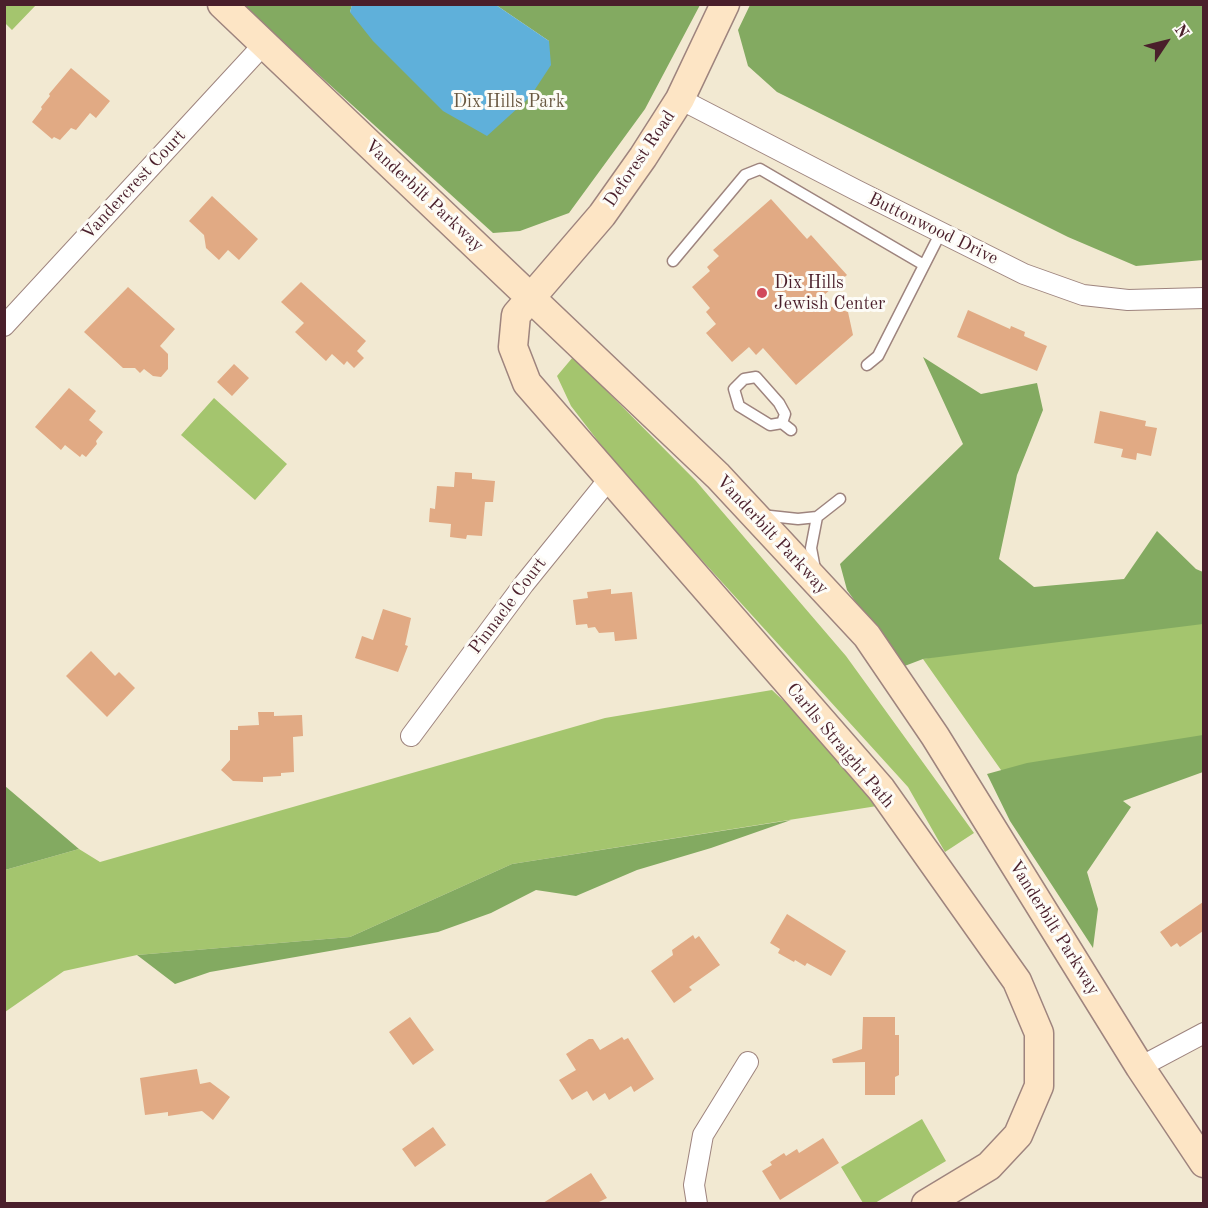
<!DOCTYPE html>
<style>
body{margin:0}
#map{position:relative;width:1208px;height:1208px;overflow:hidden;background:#f2e9d2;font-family:"Old Standard TT",serif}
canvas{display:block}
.frame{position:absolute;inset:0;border:6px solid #4a1f2b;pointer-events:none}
.north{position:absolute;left:1136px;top:12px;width:60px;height:60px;-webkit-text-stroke:4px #fdfcf7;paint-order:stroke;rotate:55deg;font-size:16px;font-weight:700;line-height:24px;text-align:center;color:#4a1f2b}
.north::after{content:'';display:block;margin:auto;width:21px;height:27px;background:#4a1f2b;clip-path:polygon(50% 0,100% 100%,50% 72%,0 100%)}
</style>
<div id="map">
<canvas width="1208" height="1208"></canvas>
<div class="frame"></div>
<div class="north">N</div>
</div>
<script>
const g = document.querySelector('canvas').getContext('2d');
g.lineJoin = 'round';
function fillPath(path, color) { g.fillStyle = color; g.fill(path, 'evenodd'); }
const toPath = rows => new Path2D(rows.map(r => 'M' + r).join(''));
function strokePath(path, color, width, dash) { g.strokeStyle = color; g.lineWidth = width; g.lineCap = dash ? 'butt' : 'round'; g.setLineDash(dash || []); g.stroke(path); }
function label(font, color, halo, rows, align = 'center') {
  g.font = font + ' "Old Standard TT",serif'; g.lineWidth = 6; g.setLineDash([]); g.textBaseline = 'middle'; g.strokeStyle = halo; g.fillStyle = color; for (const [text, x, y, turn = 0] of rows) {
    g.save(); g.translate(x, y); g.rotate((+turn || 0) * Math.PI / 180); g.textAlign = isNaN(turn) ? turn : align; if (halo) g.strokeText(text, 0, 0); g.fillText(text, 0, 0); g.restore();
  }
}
const green = toPath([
 [4,5,5,4,36,5,12,30,5,23],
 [573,357,696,481,846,656,974,833,945,852,908,787,621,471,571,406,557,376],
 [214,398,287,464,255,500,181,435],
 [1203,609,1203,746,1008,780,923,659,1158,613],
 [772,690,838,752,877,806,512,864,350,937,137,955,64,971,5,1012,5,870,79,849,100,862,605,718],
 [922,1119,946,1161,875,1203,863,1203,841,1167]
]);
const forest = toPath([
 [242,5,352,5,350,12,549,41,496,5,700,5,645,109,569,213,520,231,493,233],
 [750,5,1203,5,1203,260,1136,266,1068,237,777,92,748,66,738,30],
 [923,357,981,394,1037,383,1043,410,1017,475,999,559,1034,587,1124,579,1157,531,1196,569,1203,572,1203,624,923,659,902,667,847,590,840,564,963,444],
 [1203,735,1203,772,1123,801,1131,807,1087,872,1098,909,1093,948,1010,821,987,774,1027,763],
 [4,786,5,786,79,849,5,870],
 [791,820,711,848,637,870,576,896,536,890,491,913,438,932,210,972,175,984,137,955,350,937,512,864]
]);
const water = toPath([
 [352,5,496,5,549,41,551,65,530,97,487,136,443,111,373,41,350,12]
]);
const building = toPath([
 [71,68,110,101,96,118,90,113,76,130,71,128,60,140,54,137,52,139,32,122,42,109,41,107,50,96,49,94],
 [212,196,258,239,239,260,228,250,219,260,206,248,204,235,189,221],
 [771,199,807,239,811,235,847,275,816,302,848,312,853,335,796,385,763,348,756,355,749,347,732,362,706,333,716,324,706,312,710,308,692,287,710,271,707,267,719,256,713,250],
 [301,282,366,341,357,351,364,358,354,368,347,361,344,365,332,354,326,361,295,332,304,323,281,302],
 [128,287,175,329,160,346,168,354,168,369,161,377,153,376,144,369,140,373,135,368,123,368,84,332],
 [968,310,1010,329,1011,326,1025,332,1024,336,1047,346,1037,371,957,337],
 [234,364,249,378,232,396,217,382],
 [69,388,96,411,89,420,103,432,96,441,97,444,86,457,82,454,80,457,65,445,61,450,35,427],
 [1100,411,1146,421,1145,426,1157,428,1151,456,1137,453,1136,460,1121,457,1123,449,1094,443],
 [455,472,472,473,472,479,495,481,493,502,485,502,482,536,467,535,466,539,450,537,451,524,429,522,430,508,435,509,437,486,454,487],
 [611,589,611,594,632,592,637,639,615,641,614,632,599,633,595,627,588,628,587,624,576,625,573,600,588,598,587,592],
 [383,609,411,618,405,645,408,646,398,672,355,658,362,636,373,640],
 [91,651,115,676,119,672,135,688,107,717,66,676],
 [258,712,274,712,274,716,302,715,303,736,293,737,294,772,281,773,281,776,263,777,263,782,233,781,221,770,230,760,230,730,238,730,238,726,259,725],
 [1203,902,1203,931,1180,947,1177,943,1171,947,1160,932],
 [787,914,846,951,831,976,807,963,805,966,795,960,794,962,778,953,780,949,770,943],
 [693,935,695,939,699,936,720,965,689,987,692,990,674,1003,651,971,673,955,672,950],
 [410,1017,434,1050,413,1065,389,1032],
 [863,1017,895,1017,895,1035,899,1035,899,1075,895,1077,895,1095,865,1095,865,1062,833,1063,832,1059,862,1049],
 [622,1037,624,1040,628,1038,654,1079,634,1092,631,1086,609,1100,605,1093,593,1101,587,1091,572,1100,559,1080,576,1070,566,1054,589,1039,593,1039,600,1050],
 [197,1069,200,1084,210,1082,230,1097,213,1120,202,1111,168,1116,168,1112,145,1115,140,1078],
 [433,1127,446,1145,415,1167,402,1149],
 [823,1138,839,1163,780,1200,762,1171,772,1165,770,1162,784,1153,786,1156,797,1149,799,1153],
 [591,1173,607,1198,597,1203,543,1203]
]);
const lane = toPath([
 [673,261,745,175,760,169,924,265],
 [867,365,878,356,941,232],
 [782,423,770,425,739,406,734,389,744,379,756,377,779,403,785,414,782,423,791,430],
 [761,515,798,519,817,517,811,548,815,569],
 [817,517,840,499]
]);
const street = toPath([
 [680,99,856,190,1024,274,1083,295,1128,300,1204,298],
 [4,326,264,44],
 [411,736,524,584,609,479],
 [1140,1067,1204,1033],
 [697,1204,694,1185,703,1135,748,1062]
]);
const secondary = toPath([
 [222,4,718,476,867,636,935,736,1140,1067,1204,1163],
 [725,4,680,99,643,157,602,215,516,315,513,347,527,383,881,789,1017,981,1039,1033,1039,1086,1018,1135,989,1166,926,1204]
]);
const markers = [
 [762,293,6,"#d1495b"]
];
const parkNames = [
 ["Dix Hills Park",509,102]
];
const streetNames = [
 ["Deforest Road",640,159,-56],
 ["Vandercrest Court",134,185,-47],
 ["Vanderbilt Parkway",424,196,43],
 ["Buttonwood Drive",933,229,26],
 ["Vanderbilt Parkway",772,535,47],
 ["Pinnacle Court",508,606,-53],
 ["Carlls Straight Path",840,746,50],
 ["Vanderbilt Parkway",1054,928,58]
];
const poiNames = [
 ["Dix Hills",774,283],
 ["Jewish Center",774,304]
];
fillPath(green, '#a4c56e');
fillPath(forest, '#83aa61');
fillPath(water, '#5fb0da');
fillPath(building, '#e1aa84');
strokePath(lane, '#9e847e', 13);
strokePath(street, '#9e847e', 22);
strokePath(secondary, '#9e847e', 31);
strokePath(lane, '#fff', 10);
strokePath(street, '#fff', 20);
strokePath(secondary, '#fde5c5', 28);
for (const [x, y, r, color] of markers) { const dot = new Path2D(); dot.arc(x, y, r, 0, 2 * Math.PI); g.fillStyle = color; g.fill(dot); strokePath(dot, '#fdfcf7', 2); }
label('18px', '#6a5942', '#fdfcf7', parkNames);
label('18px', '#4a1f2b', '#fdfcf7', streetNames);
label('18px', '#4a1f2b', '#fdfcf7', poiNames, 'left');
</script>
